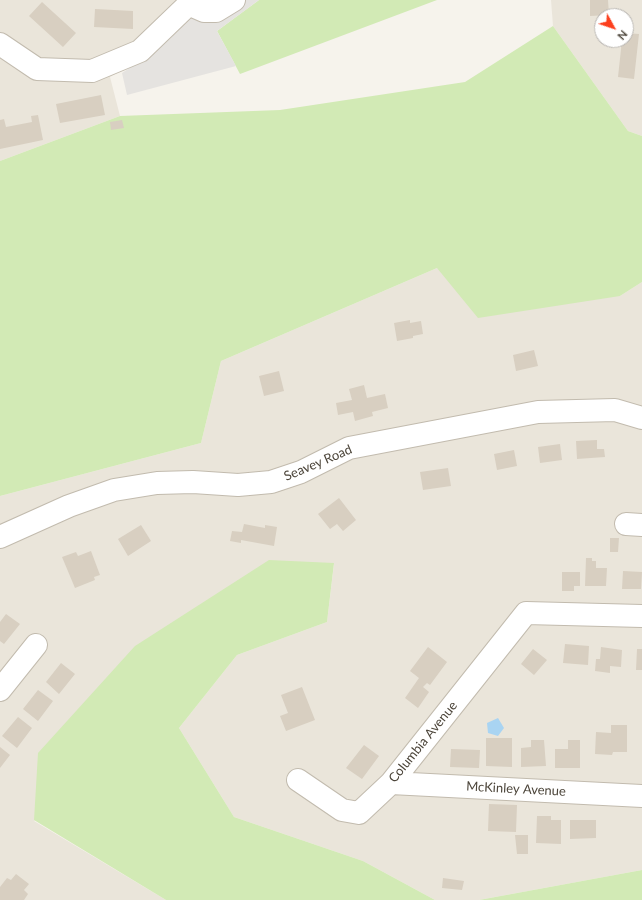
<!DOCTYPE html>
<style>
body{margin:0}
#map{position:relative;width:642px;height:900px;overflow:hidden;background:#f6f3ec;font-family:Lato,sans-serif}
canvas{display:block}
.north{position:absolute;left:594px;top:8px;width:40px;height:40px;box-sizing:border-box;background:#fff;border:1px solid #b7b4b0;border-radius:50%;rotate:130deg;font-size:11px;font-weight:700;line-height:16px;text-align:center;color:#4b4439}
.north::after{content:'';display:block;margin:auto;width:14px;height:18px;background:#fc3f1d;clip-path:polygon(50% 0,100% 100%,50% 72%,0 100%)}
</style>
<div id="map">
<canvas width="642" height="900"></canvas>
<div class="north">N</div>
</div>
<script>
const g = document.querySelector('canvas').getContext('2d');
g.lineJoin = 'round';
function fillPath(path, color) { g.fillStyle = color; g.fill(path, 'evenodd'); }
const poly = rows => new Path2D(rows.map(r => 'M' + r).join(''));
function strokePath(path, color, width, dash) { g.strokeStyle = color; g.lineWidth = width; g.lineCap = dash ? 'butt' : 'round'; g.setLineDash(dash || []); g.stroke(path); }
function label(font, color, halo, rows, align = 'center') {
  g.font = font + ' Lato,sans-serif'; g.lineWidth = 3; g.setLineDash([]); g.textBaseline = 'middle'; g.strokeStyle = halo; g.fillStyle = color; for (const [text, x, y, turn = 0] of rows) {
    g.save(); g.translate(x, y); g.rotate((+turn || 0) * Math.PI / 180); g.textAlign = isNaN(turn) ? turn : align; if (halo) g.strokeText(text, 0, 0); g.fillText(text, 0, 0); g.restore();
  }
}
fillPath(poly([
 [0,0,208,0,203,7,159,49,110,77,120,116,0,161],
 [551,0,642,0,642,136,628,131,553,26],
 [602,16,626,16,626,40,602,40],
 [437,268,620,296,642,282,642,870,479,900,435,900,363,861,234,817,179,728,237,655,327,622,334,564,34,821,166,900,0,900,0,496,201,443,221,361]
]), '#eae5da');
fillPath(poly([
 [259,0,437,0,240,74,217,31],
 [553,26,628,131,642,136,642,282,620,296,478,318,437,268,221,361,201,443,0,496,0,161,120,116,280,110,465,82],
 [269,560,334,563,327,622,237,655,179,728,234,817,363,861,435,900,166,900,34,820,38,753,135,646],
 [642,870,642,900,479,900]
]), '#d2eab5');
fillPath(poly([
 [208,0,259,0,217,31,236,66,127,95,122,73,159,49,203,7]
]), '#e5e3e0');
fillPath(poly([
 [498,718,504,728,498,736,488,733,487,723]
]), '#a9d4f2');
fillPath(poly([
 [590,0,608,0,609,15,590,16],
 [42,2,76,33,63,47,29,16],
 [95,9,133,11,133,29,94,27],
 [626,33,639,34,634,79,618,77,622,40,626,40],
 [101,95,105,115,60,123,56,104],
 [38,115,43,140,0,149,0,120,4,119,6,127,32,122,31,116],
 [122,120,124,128,111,130,110,122],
 [410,320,410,323,421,321,423,334,413,336,413,338,397,341,394,323],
 [534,350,538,366,516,371,513,355],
 [279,371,284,391,264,396,259,376],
 [364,385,367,398,385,394,388,408,372,412,373,416,355,421,353,412,338,415,336,403,352,400,349,389],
 [597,440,597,449,604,449,605,457,577,459,576,441],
 [560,444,562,460,540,463,538,447],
 [514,450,517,466,497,470,494,454],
 [448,468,451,486,423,490,420,472],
 [339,498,356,520,343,531,337,524,330,529,318,514],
 [244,524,265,528,265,525,277,527,274,546,241,540,241,543,230,541,232,531,242,532],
 [141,525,151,541,128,556,118,539],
 [610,538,619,538,618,552,610,552],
 [91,551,100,575,94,577,95,580,75,588,62,557,76,552,78,556],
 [586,558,592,558,592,561,596,561,596,568,607,568,606,586,585,586],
 [623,571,642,572,641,589,622,589],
 [562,572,580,572,580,586,574,586,574,591,562,591],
 [6,614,20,624,4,644,0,641,0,622],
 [565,644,589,646,588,665,563,663],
 [428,647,447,662,430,685,427,683,423,687,429,692,418,708,405,698,419,678,410,671],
 [601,647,622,650,621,667,610,666,610,673,595,671,596,659,600,659],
 [533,649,547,660,534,675,521,664],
 [637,649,642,649,642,670,636,670],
 [61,663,75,674,59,694,46,682],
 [302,687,315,720,286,731,280,716,288,713,281,695],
 [38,690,53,701,38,721,23,709],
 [18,717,32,728,17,748,2,736],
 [611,725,627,725,627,752,613,752,612,755,595,754,596,732,611,733],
 [486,738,512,738,512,767,486,766],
 [531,740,544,740,546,766,521,767,521,748,531,747],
 [568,740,580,740,580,768,555,768,555,749,568,749],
 [364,745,379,756,362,779,346,768],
 [0,747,10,755,0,768],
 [451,749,480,750,479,768,450,767],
 [489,804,517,805,516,832,488,831],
 [537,816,551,816,551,820,561,820,561,844,536,843],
 [570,820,596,820,596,838,570,839],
 [515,835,528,835,528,854,517,854],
 [16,874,29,884,24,890,28,894,24,900,0,900,0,887,7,878,11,880],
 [443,878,464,881,462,890,442,888]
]), '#d8cfc1');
const minor = poly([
 [188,4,204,11,216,11,234,0],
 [0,44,37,69,92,71,140,51,193,0],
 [626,524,642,525],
 [0,537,69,506,114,490,157,483,193,482,238,485,271,482,301,472,349,448,538,412,615,410,642,418],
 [0,690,36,645],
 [298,780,342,810,359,813,391,783,526,613,642,616],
 [391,783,642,796]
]);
strokePath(minor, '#c2bbae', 24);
strokePath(minor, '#fff', 22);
label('13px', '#4b4439', '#fff', [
 ["Seavey Road",318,463,-23],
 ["Columbia Avenue",423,742,-51],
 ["McKinley Avenue",516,789,3]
]);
</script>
